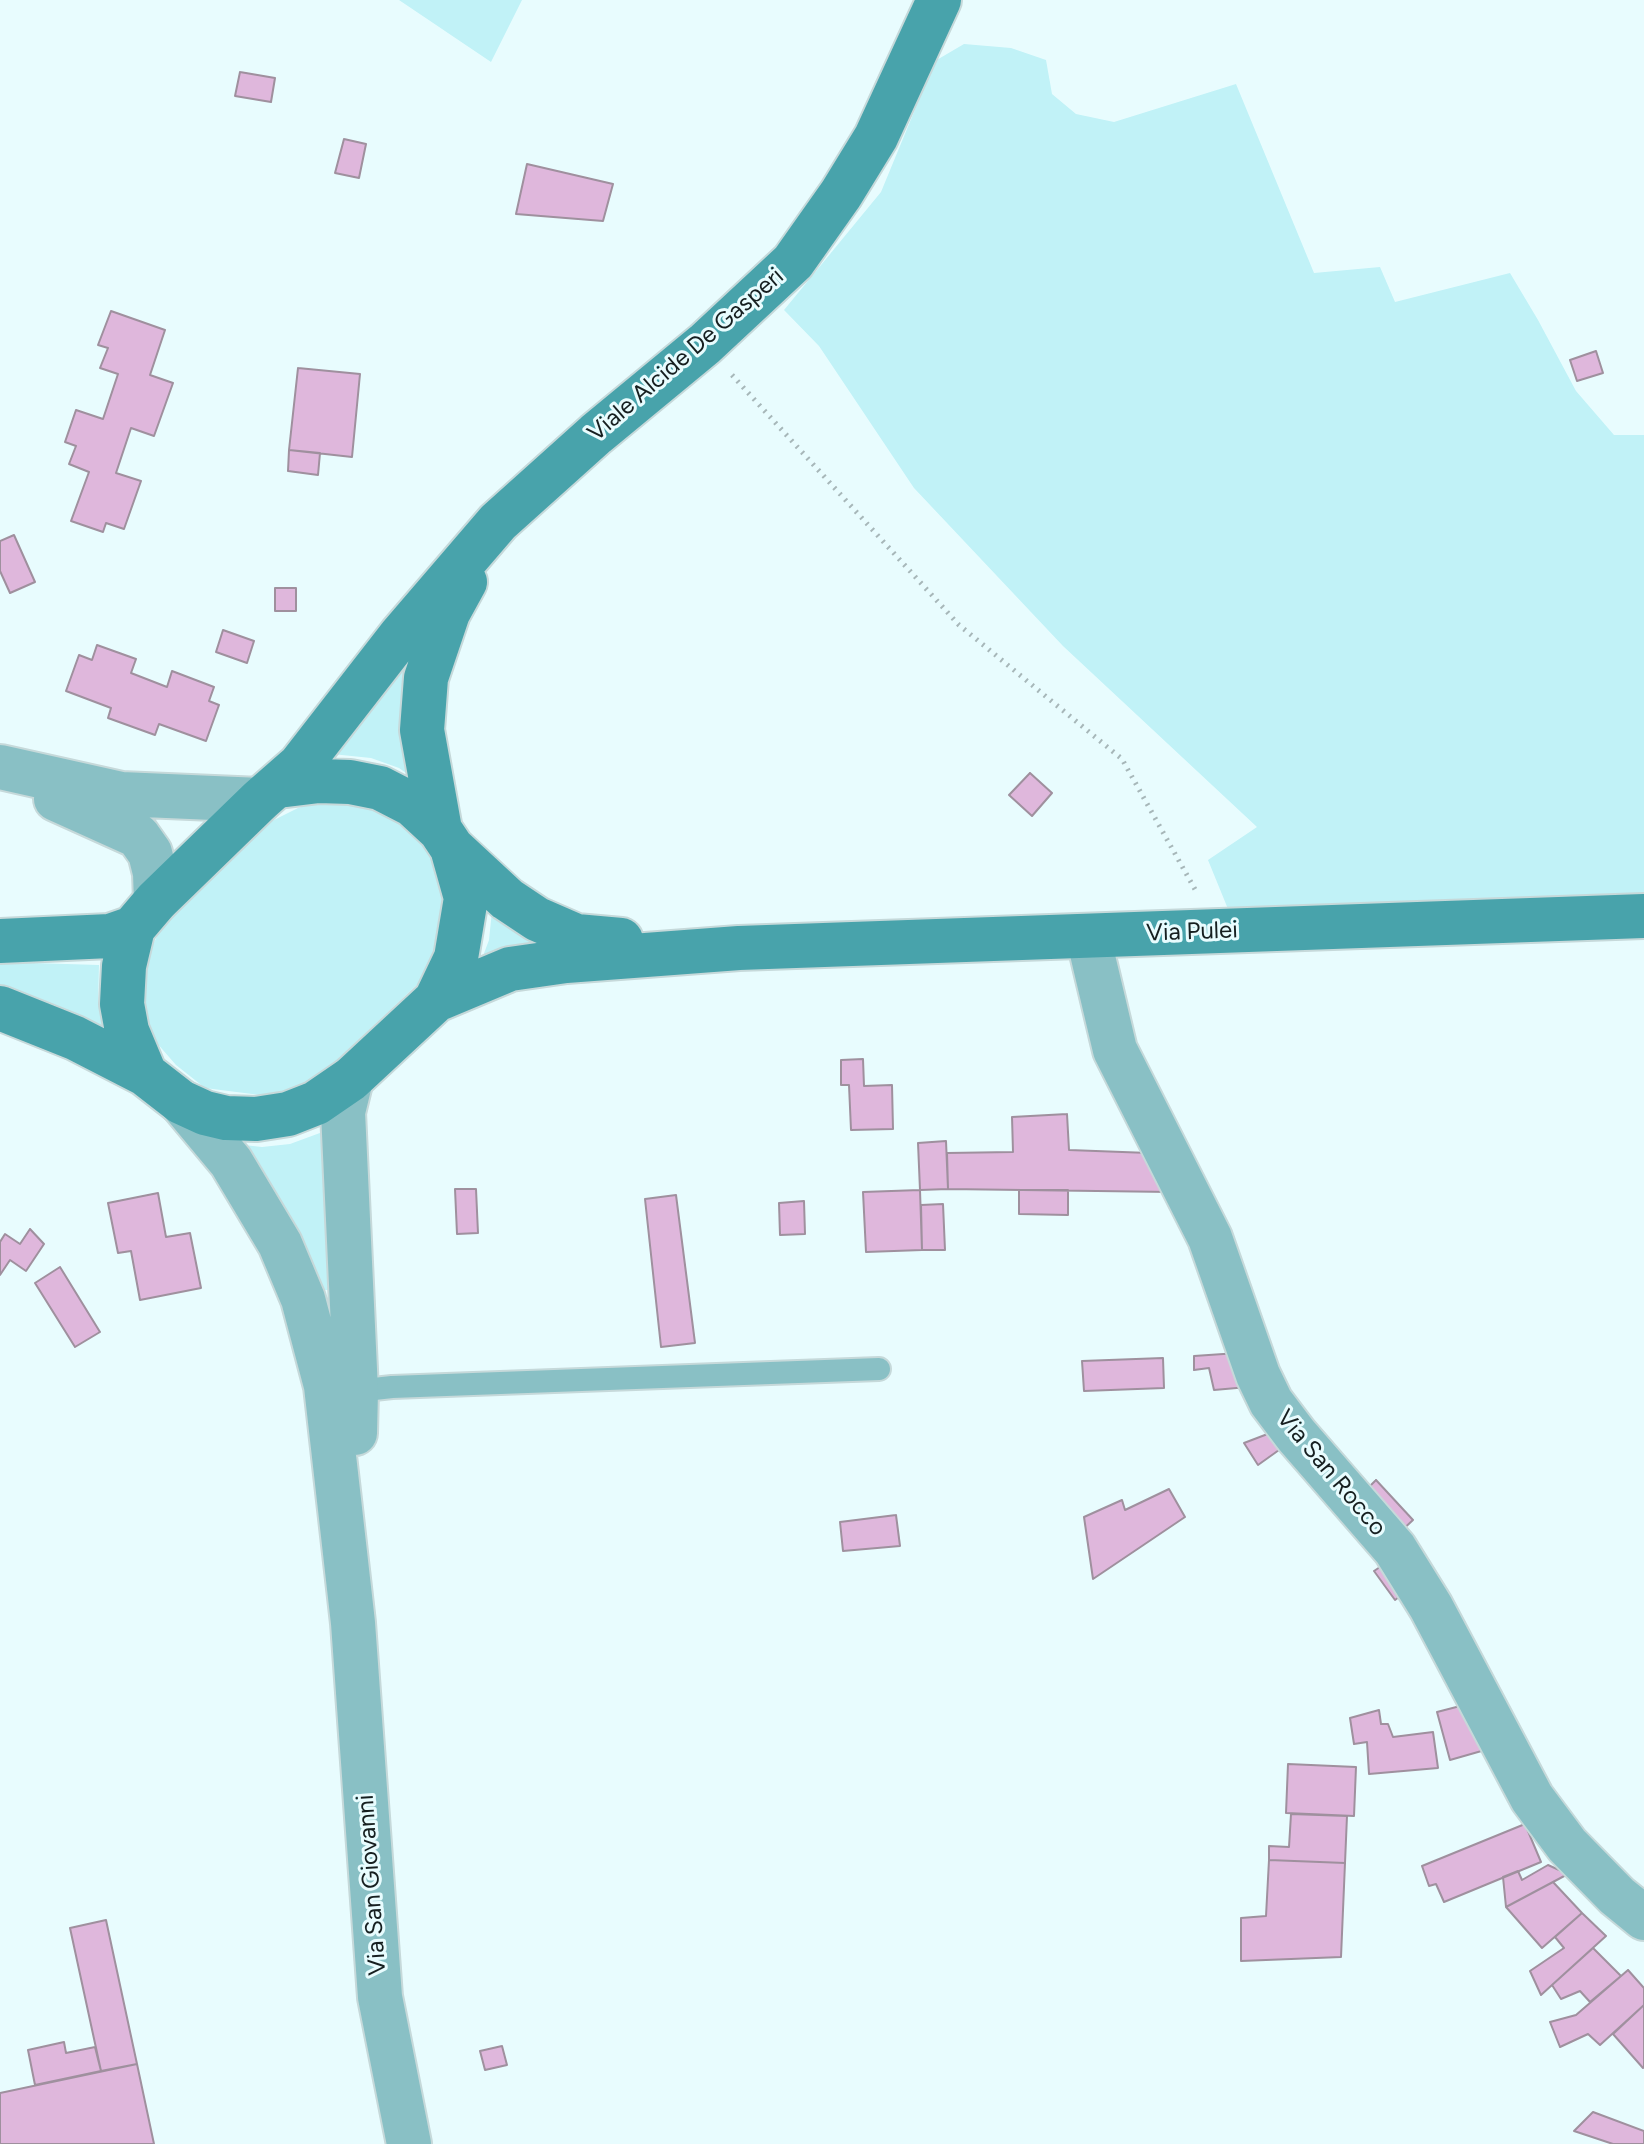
<!DOCTYPE html>
<style>
body{margin:0}
canvas{display:block;background:#e8fcfe}
</style>
<canvas width="1644" height="2144"></canvas>
<script>
const g = document.querySelector('canvas').getContext('2d');
g.lineJoin = 'round';
function fillPath(path, color) { g.fillStyle = color; g.fill(path, 'evenodd'); }
const poly = rows => new Path2D(rows.map(r => 'M' + r).join(''));
function strokePath(path, color, width, dash) { g.strokeStyle = color; g.lineWidth = width; g.lineCap = dash ? 'butt' : 'round'; g.setLineDash(dash || []); g.stroke(path); }
function label(font, color, halo, rows, align = 'center') {
  g.font = font + ' Figtree,sans-serif'; g.lineWidth = 6; g.setLineDash([]); g.textBaseline = 'middle'; g.strokeStyle = halo; g.fillStyle = color; for (const [text, x, y, turn = 0] of rows) {
    g.save(); g.translate(x, y); g.rotate((+turn || 0) * Math.PI / 180); g.textAlign = isNaN(turn) ? turn : align; if (halo) g.strokeText(text, 0, 0); g.fillText(text, 0, 0); g.restore();
  }
}
fillPath(poly([
 [399,0,522,0,491,62],
 [964,44,1011,48,1046,60,1052,94,1076,114,1114,122,1236,84,1314,273,1380,267,1395,302,1510,273,1538,320,1576,391,1614,435,1644,435,1644,896,1228,909,1208,860,1257,827,1063,646,914,488,819,346,784,310,881,192,935,61],
 [411,642,416,780,399,768,371,758,332,754],
 [326,800,354,801,399,821,420,836,437,860,443,890,445,917,440,949,421,981,323,1073,293,1090,260,1095,205,1088,176,1065,149,1034,143,997,146,959,162,926,241,847,272,821,298,808],
 [493,901,553,941,489,962,483,956,489,940],
 [0,962,99,965,98,1003,103,1021,99,1032,0,990],
 [328,1130,336,1290,316,1290,244,1145,262,1147,290,1144]
]), '#c1f2f7');
const building = poly([
 [240,72,275,78,271,102,235,96,240,72],
 [344,139,366,144,359,178,335,173,344,139],
 [527,164,613,184,603,221,516,214,527,164],
 [111,311,165,330,150,375,173,383,154,436,131,428,116,473,141,481,124,529,106,523,103,532,71,521,89,472,69,464,76,446,65,442,76,410,103,419,118,374,100,368,108,348,98,345,111,311],
 [1596,351,1603,373,1577,381,1570,360,1596,351],
 [298,368,360,374,352,457,289,450,298,368],
 [289,450,320,453,318,475,288,471,289,450],
 [14,535,35,582,10,593,0,571,0,541,14,535],
 [275,588,296,588,296,611,275,611,275,588],
 [223,630,254,641,247,663,216,652,223,630],
 [97,645,136,659,131,673,167,687,172,671,214,687,209,701,219,705,206,741,159,724,155,735,108,718,111,708,66,691,79,655,92,660,97,645],
 [1030,773,1052,793,1032,816,1009,795,1030,773],
 [863,1059,864,1086,892,1085,893,1129,851,1130,849,1085,841,1085,841,1060,863,1059],
 [1067,1114,1069,1150,1149,1153,1171,1192,948,1189,947,1153,1013,1152,1012,1117,1067,1114],
 [946,1141,948,1189,920,1190,918,1143,946,1141],
 [455,1189,476,1189,478,1233,457,1234,455,1189],
 [920,1190,922,1250,866,1252,863,1192,920,1190],
 [1019,1190,1068,1190,1068,1215,1019,1214,1019,1190],
 [158,1193,166,1237,190,1233,201,1288,140,1300,131,1251,118,1253,108,1203,158,1193],
 [676,1195,695,1343,661,1347,645,1199,676,1195],
 [804,1201,805,1234,780,1235,779,1203,804,1201],
 [943,1204,945,1250,922,1250,921,1205,943,1204],
 [30,1229,44,1244,26,1271,10,1260,0,1275,0,1242,5,1234,20,1244,30,1229],
 [60,1267,100,1332,75,1347,35,1283,60,1267],
 [1238,1353,1248,1387,1214,1390,1209,1368,1194,1370,1194,1356,1238,1353],
 [1163,1358,1164,1388,1084,1391,1082,1361,1163,1358],
 [1278,1430,1286,1445,1258,1465,1244,1443,1278,1430],
 [1376,1480,1413,1520,1399,1533,1363,1493,1376,1480],
 [1169,1489,1185,1517,1093,1579,1084,1517,1122,1500,1125,1510,1169,1489],
 [896,1515,900,1546,843,1551,840,1522,896,1515],
 [1386,1563,1407,1591,1395,1600,1374,1571,1386,1563],
 [1468,1704,1485,1750,1450,1760,1437,1712,1468,1704],
 [1379,1710,1381,1724,1388,1724,1393,1737,1433,1732,1438,1768,1369,1774,1367,1742,1354,1744,1350,1718,1379,1710],
 [1288,1764,1356,1767,1354,1816,1286,1813,1288,1764],
 [1291,1814,1347,1816,1345,1863,1269,1860,1269,1846,1289,1847,1291,1814],
 [1525,1824,1541,1862,1444,1902,1436,1884,1429,1886,1422,1866,1525,1824],
 [1269,1860,1345,1863,1341,1957,1241,1961,1241,1918,1266,1916,1269,1860],
 [1548,1865,1568,1874,1506,1907,1503,1877,1518,1871,1522,1880,1548,1865],
 [1553,1882,1582,1913,1542,1948,1506,1907,1553,1882],
 [1582,1913,1606,1936,1541,1995,1530,1971,1564,1948,1555,1937,1582,1913],
 [106,1920,137,2064,101,2071,70,1928,106,1920],
 [1593,1948,1621,1976,1590,2002,1580,1991,1561,1999,1552,1985,1593,1948],
 [1628,1970,1644,1988,1644,2005,1600,2045,1588,2034,1560,2047,1550,2022,1576,2015,1628,1970],
 [1644,2005,1644,2067,1643,2068,1613,2034,1644,2005],
 [64,2042,66,2053,95,2047,101,2071,35,2085,28,2050,64,2042],
 [502,2046,507,2065,485,2070,480,2051,502,2046],
 [137,2064,154,2144,0,2144,0,2093,137,2064],
 [1593,2112,1644,2131,1644,2144,1613,2144,1574,2131,1593,2112]
]);
fillPath(building, '#dfb7dc');
strokePath(building, '#9f909e', 2);
const service = poly([
 [356,1391,392,1387,879,1369]
]);
const minor = poly([
 [0,767,121,794,260,800],
 [56,799,138,836,150,853,155,873,156,901],
 [1088,936,1115,1050,1210,1238,1258,1375,1271,1402,1296,1435,1395,1549,1431,1607,1532,1798,1567,1845,1617,1896,1644,1918]
]);
const tertiary = poly([
 [351,1079,343,1112,356,1391,355,1433],
 [181,1102,231,1162,280,1244,303,1299,326,1386,353,1623,380,1997,409,2144]
]);
const secondary = poly([
 [278,786,319,781,350,782,380,788,413,805,440,830,452,848,466,898,456,958,436,1000,351,1079,316,1103,288,1114,256,1119,226,1118,205,1113,181,1102,145,1074,127,1031,122,1004,124,966,133,928,156,901,260,800,300,765,401,635,498,522,596,434,705,344,793,262,841,194,876,137,939,0],
 [440,830,422,730,426,678,448,613,465,582],
 [452,848,507,899,537,919,576,936,621,940],
 [0,941,110,936,133,928],
 [436,1000,510,969,566,961,739,948,1644,916],
 [0,1008,75,1038,145,1074]
]);
strokePath(service, '#c6d9da', 26);
strokePath(minor, '#c6d9da', 48);
strokePath(tertiary, '#c6d9da', 48);
strokePath(secondary, '#c6d9da', 48);
strokePath(poly([
 [732,375,959,625,1122,759,1197,893]
]), '#a7b7b9', 5, [2, 6]);
strokePath(service, '#89c0c5', 22);
strokePath(minor, '#89c0c5', 44);
strokePath(tertiary, '#89c0c5', 44);
strokePath(secondary, '#48a3ab', 44);
label('24px', '#161f20', '#e8fcfe', [
 ["Viale Alcide De Gasperi",686,355,-41],
 ["Via Pulei",1192,932,-2],
 ["Via San Rocco",1331,1473,50],
 ["Via San Giovanni",372,1885,-94]
]);
</script>
